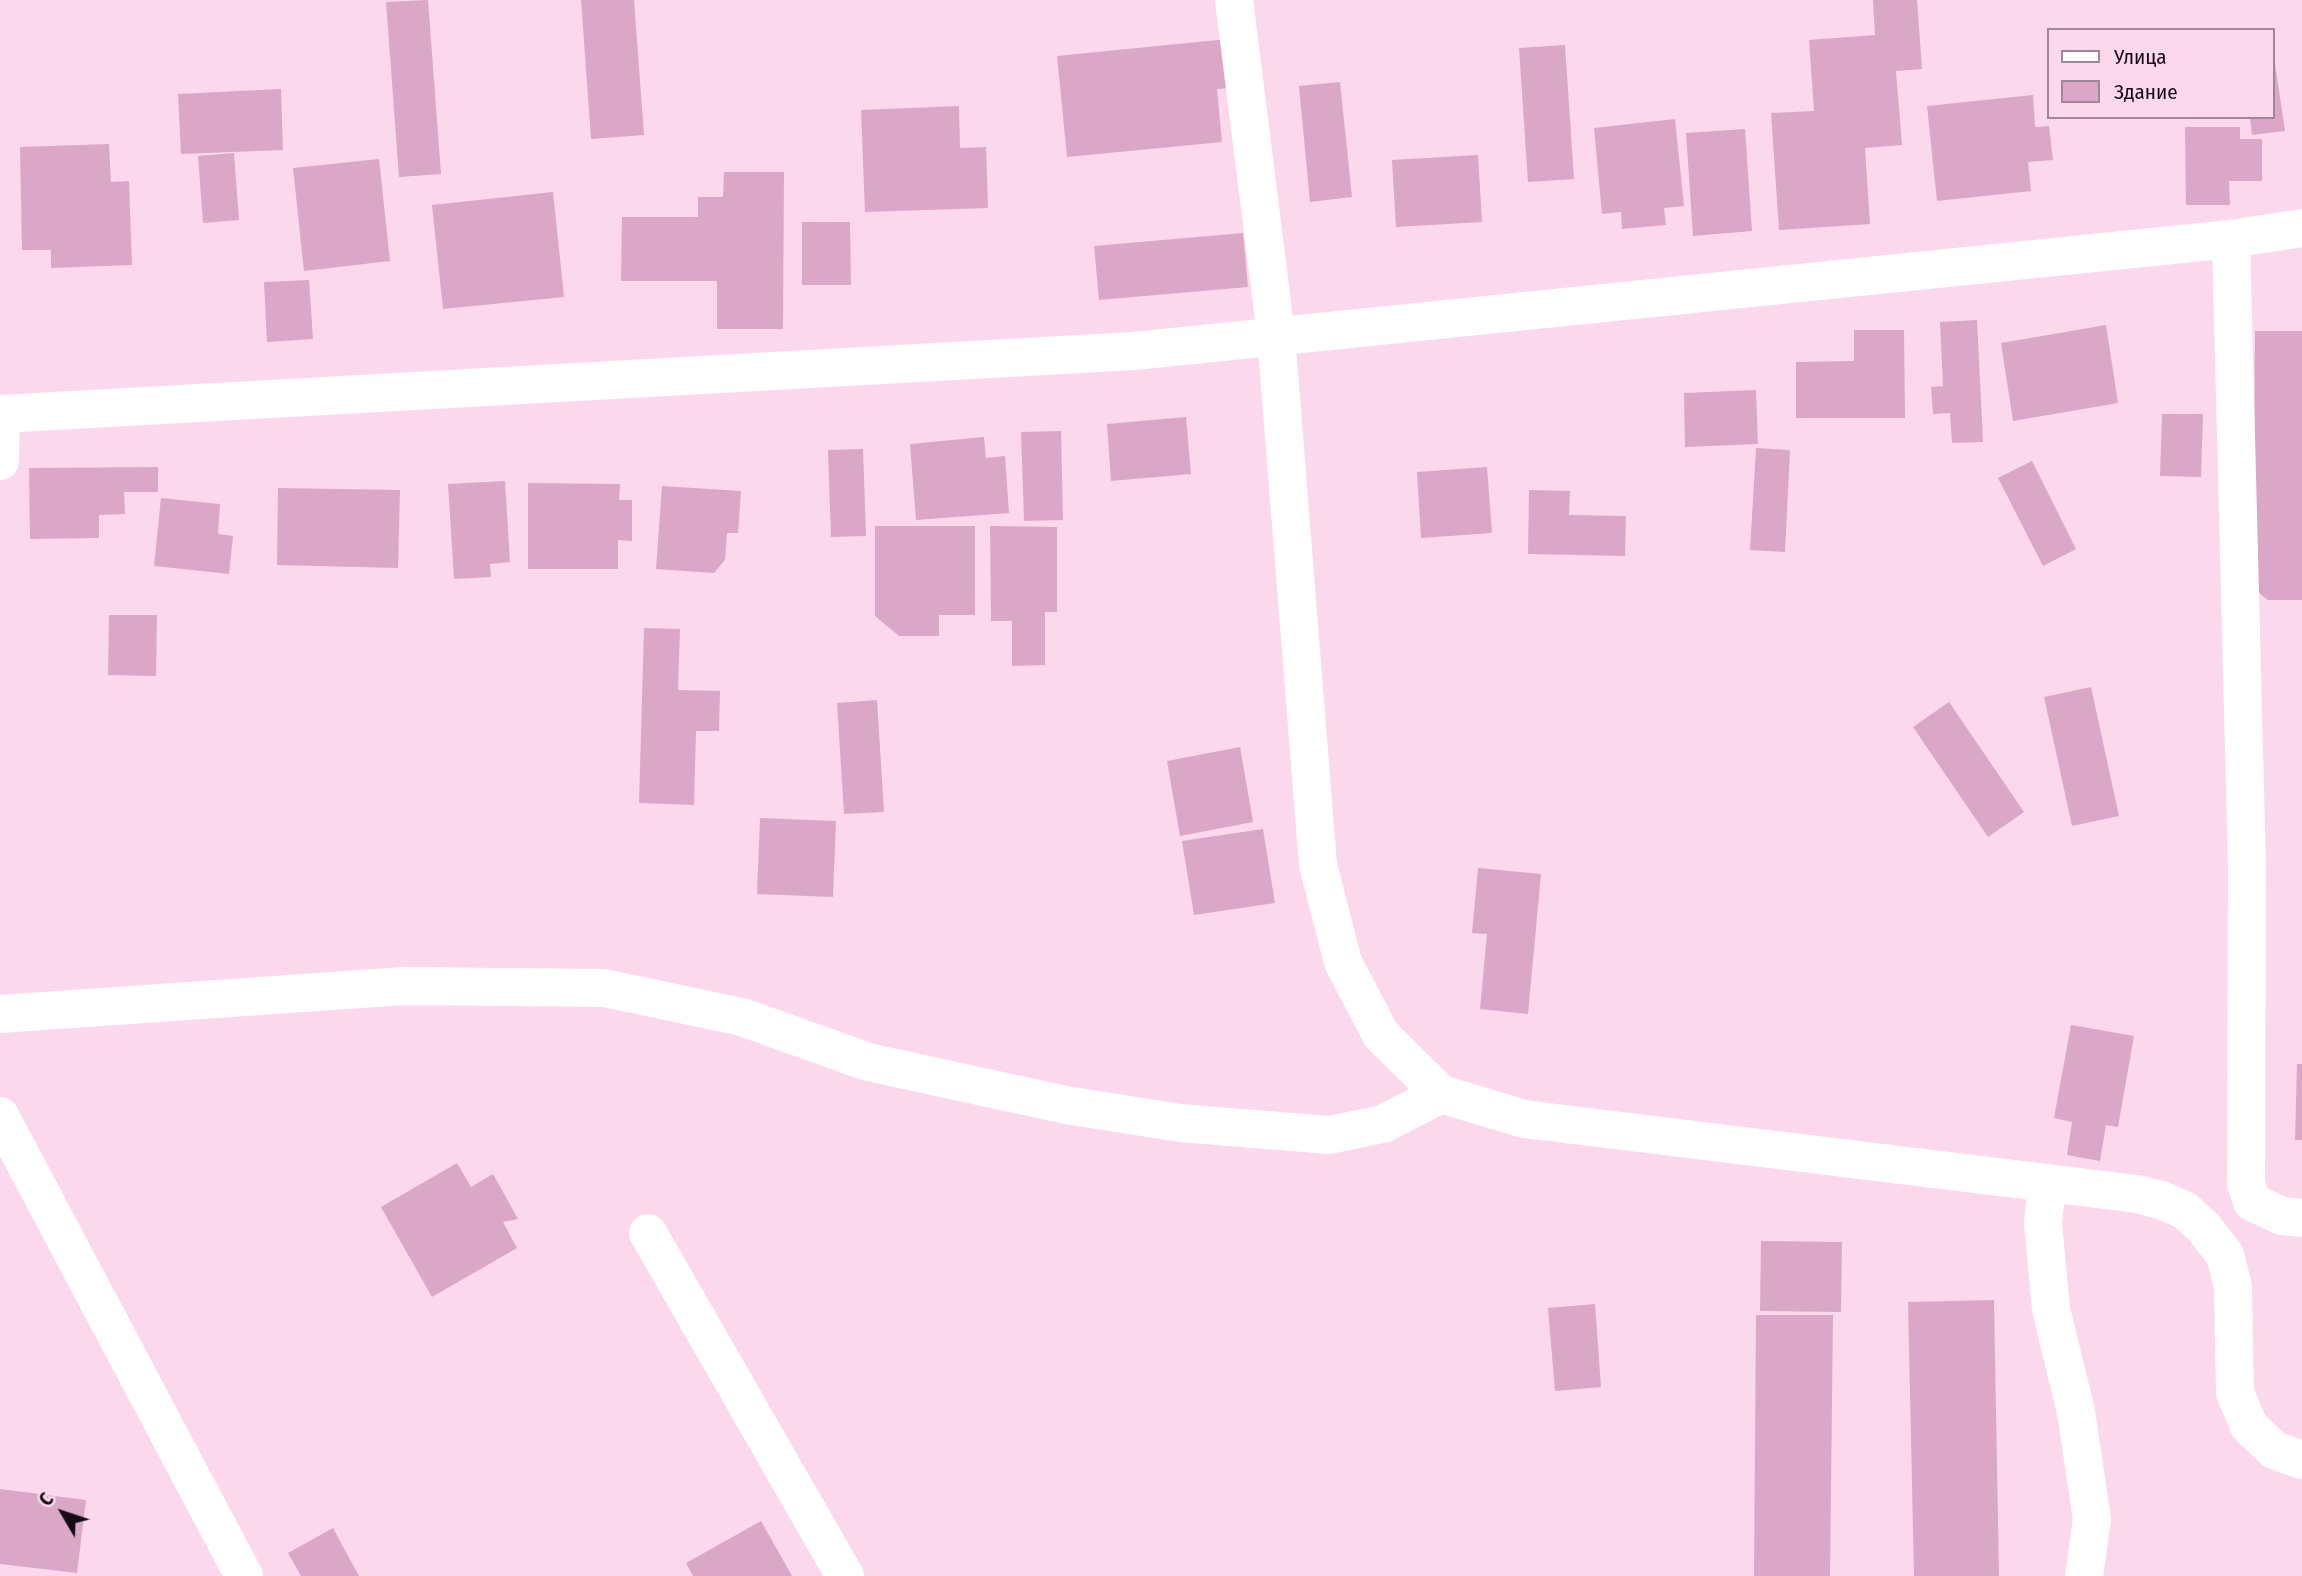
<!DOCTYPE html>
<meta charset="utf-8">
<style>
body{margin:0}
#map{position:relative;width:2302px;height:1576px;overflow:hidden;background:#fcd8ed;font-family:"Fira Sans Condensed",sans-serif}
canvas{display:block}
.legend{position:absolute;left:2047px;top:28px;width:228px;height:91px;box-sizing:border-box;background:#fcd8ed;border:2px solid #a08696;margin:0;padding:9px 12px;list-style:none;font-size:21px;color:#170b13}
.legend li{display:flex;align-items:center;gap:14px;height:35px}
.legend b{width:35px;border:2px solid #a08696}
.north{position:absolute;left:28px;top:1478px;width:70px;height:70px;-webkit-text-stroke:5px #fcd8ed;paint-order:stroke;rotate:309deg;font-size:19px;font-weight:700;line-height:28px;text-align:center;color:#170b13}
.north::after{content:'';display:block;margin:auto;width:24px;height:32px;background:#170b13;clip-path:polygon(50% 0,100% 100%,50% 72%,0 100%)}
</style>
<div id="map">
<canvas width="2302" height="1576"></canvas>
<ul class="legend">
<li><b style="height:9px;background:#fff"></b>Улица</li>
<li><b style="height:19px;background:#daa7c7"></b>Здание</li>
</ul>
<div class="north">С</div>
</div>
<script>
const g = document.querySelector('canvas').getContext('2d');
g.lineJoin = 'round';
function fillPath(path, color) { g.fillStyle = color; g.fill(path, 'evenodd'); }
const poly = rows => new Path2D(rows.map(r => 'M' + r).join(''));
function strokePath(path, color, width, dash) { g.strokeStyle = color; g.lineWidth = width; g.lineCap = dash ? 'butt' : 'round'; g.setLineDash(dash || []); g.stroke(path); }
fillPath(poly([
 [428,0,441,174,399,177,386,2],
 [581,0,634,0,644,135,591,139],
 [1873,0,1917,0,1922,69,1896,71,1902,145,1865,148,1870,224,1779,230,1771,113,1814,111,1809,40,1875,35],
 [1228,39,1232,88,1217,89,1222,142,1067,157,1057,56],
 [2272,43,2285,131,2252,135,2250,117,2272,117],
 [1565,45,1574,179,1528,182,1519,48],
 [1340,82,1352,197,1310,202,1299,86],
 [281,89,283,150,181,154,178,94],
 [2033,95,2035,127,2049,126,2053,160,2028,162,2031,191,1937,201,1927,106],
 [959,106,960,148,986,147,988,208,865,212,861,110],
 [1675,119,1684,206,1664,208,1666,225,1622,229,1621,212,1602,214,1594,128],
 [2185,127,2240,127,2240,139,2262,139,2262,181,2229,181,2230,205,2186,205],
 [1745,129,1752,231,1693,236,1686,133],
 [109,144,111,182,129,181,132,265,51,268,51,250,22,250,20,147],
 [234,153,239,220,203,223,198,156],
 [1478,155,1482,222,1396,227,1392,160],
 [379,159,390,261,304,271,293,168],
 [724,172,784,172,783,329,717,329,717,281,621,281,622,217,698,217,698,197,723,197],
 [553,192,564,297,443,309,432,205],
 [802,222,850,222,851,285,802,285],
 [1243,233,1248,287,1099,300,1094,246],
 [309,280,313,339,267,342,264,282],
 [1977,320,1983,442,1952,443,1950,413,1933,414,1931,387,1943,386,1940,322],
 [2106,325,2118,403,2013,421,2001,343],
 [1854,330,1904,330,1905,418,1796,418,1796,362,1854,361],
 [2255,331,2302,331,2302,600,2268,600,2253,588],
 [1756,390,1758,444,1685,447,1684,393],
 [2162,414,2203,414,2201,477,2160,476],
 [1186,417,1191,474,1111,481,1107,424],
 [1061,431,1063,520,1024,521,1021,432],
 [984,437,986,458,1005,456,1009,513,916,520,910,444],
 [1756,448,1790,450,1785,552,1750,550],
 [863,449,866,536,831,537,828,450],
 [2032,461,2076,549,2043,566,1998,478],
 [158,467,158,492,124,492,125,514,99,515,99,538,30,539,29,468],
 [1487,467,1492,533,1421,538,1417,472],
 [505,481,510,562,490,564,491,577,454,579,448,484],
 [528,483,620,484,619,500,632,500,632,541,618,540,618,569,528,569],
 [662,486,741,491,738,533,727,533,725,560,714,573,656,569],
 [278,488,400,490,398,568,277,565],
 [1529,490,1570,491,1569,515,1626,516,1625,556,1528,554],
 [161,498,220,504,218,534,233,536,229,574,154,566],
 [875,526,975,526,975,615,939,615,939,636,899,636,875,616],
 [990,526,1057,527,1057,612,1045,612,1045,665,1012,666,1012,621,991,621],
 [109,615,157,615,156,676,108,675],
 [644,628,680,629,678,690,720,691,719,731,696,731,694,805,639,803],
 [2091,687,2119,816,2072,826,2044,697],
 [877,700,884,812,844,814,837,703],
 [1949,702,2024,812,1988,837,1913,727],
 [1240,747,1253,822,1180,836,1167,761],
 [760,818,836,821,833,897,757,894],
 [1263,829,1275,903,1194,915,1182,841],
 [1478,868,1541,874,1528,1014,1480,1009,1487,934,1472,933],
 [2071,1025,2134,1036,2118,1127,2106,1125,2100,1161,2067,1155,2072,1122,2054,1118],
 [2297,1064,2302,1064,2302,1140,2295,1140],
 [457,1163,471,1187,493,1174,518,1219,503,1222,517,1248,432,1297,381,1207],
 [1761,1241,1842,1242,1841,1312,1760,1311],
 [1994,1300,1999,1576,1914,1576,1908,1302],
 [1595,1304,1601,1387,1555,1391,1548,1308],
 [1756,1315,1833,1315,1830,1576,1754,1576],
 [0,1489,86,1500,77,1573,0,1564],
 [761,1521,792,1576,693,1576,686,1563],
 [333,1528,359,1576,301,1576,288,1553]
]), '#daa7c7');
strokePath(poly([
 [1234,0,1276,335,1318,865,1343,962,1381,1035,1441,1094,1524,1119,2137,1194,2161,1200,2186,1211,2204,1228,2225,1255,2233,1287,2235,1393,2249,1426,2274,1450,2302,1460],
 [2231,239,2247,868,2246,1184,2252,1202,2282,1216,2302,1218],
 [0,414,1134,351,2231,239,2302,228],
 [0,461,1,414],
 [0,1014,404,986,604,988,742,1017,868,1062,1066,1105,1180,1123,1329,1135,1383,1124,1441,1094],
 [0,1116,244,1576],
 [2047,1183,2043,1223,2051,1309,2076,1412,2092,1519,2084,1576],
 [648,1233,845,1576]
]), '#fff', 38);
</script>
